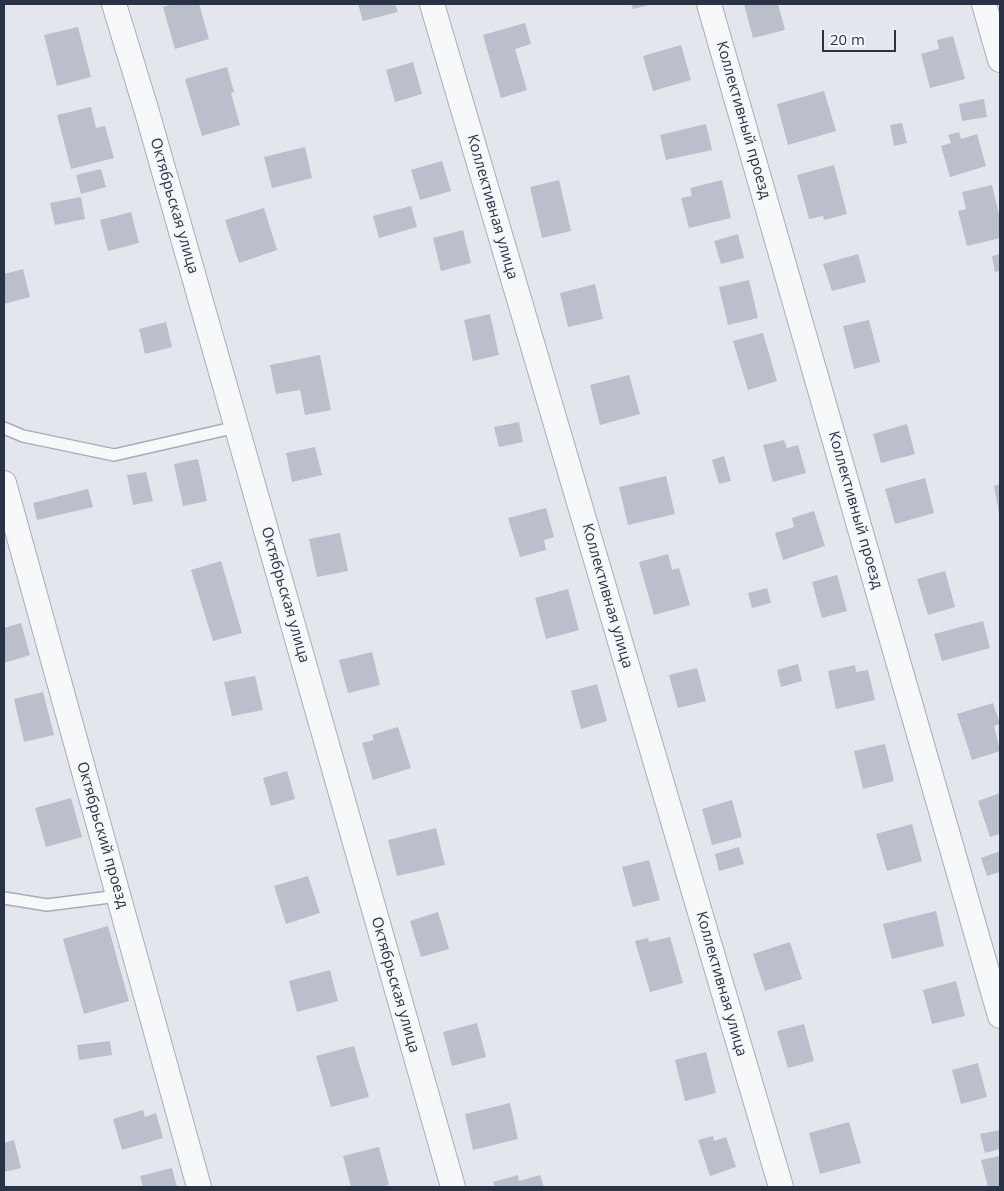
<!DOCTYPE html>
<meta charset="utf-8">
<style>
body{margin:0}
#map{position:relative;width:1004px;height:1191px;overflow:hidden;background:#e3e6ec;font-family:"Open Sans",sans-serif}
canvas{display:block}
.frame{position:absolute;inset:0;border:5px solid #2a3246;pointer-events:none}
.scale{position:absolute;left:822px;top:30px;width:74px;height:22px;box-sizing:border-box;border:2px solid #2a3246;border-top:0;padding-left:6px;font-size:15px;line-height:18px;white-space:nowrap;color:#2a3246;-webkit-text-stroke:4px #f4f6f9;paint-order:stroke}
</style>
<div id="map">
<canvas width="1004" height="1191"></canvas>
<div class="frame"></div>
<div class="scale">20 m</div>
</div>
<script>
const g = document.querySelector('canvas').getContext('2d');
g.lineJoin = 'round';
function fillPath(path, color) { g.fillStyle = color; g.fill(path, 'evenodd'); }
const poly = rows => new Path2D(rows.map(r => 'M' + r).join(''));
function strokePath(path, color, width, dash) { g.strokeStyle = color; g.lineWidth = width; g.lineCap = dash ? 'butt' : 'round'; g.setLineDash(dash || []); g.stroke(path); }
function label(font, color, halo, rows, align = 'center') {
  g.font = font + ' "Open Sans",sans-serif'; g.lineWidth = 4.5; g.setLineDash([]); g.textBaseline = 'middle'; g.strokeStyle = halo; g.fillStyle = color; for (const [text, x, y, turn = 0] of rows) {
    g.save(); g.translate(x, y); g.rotate((+turn || 0) * Math.PI / 180); g.textAlign = isNaN(turn) ? turn : align; if (halo) g.strokeText(text, 0, 0); g.fillText(text, 0, 0); g.restore();
  }
}
fillPath(poly([
 [173,4,199,4,209,39,175,49,163,7],
 [358,4,395,4,398,12,363,21],
 [631,4,653,4,633,9],
 [744,4,778,4,785,30,753,38],
 [525,23,531,44,515,49,527,90,501,98,483,35],
 [78,27,91,77,57,86,44,35],
 [953,36,965,79,930,88,921,54,939,49,937,40],
 [681,45,691,80,653,91,643,56],
 [413,62,422,94,395,102,386,70],
 [227,67,234,92,231,93,240,125,202,136,185,79],
 [824,91,836,131,788,145,777,104],
 [984,99,987,117,962,121,959,104],
 [91,107,96,128,105,126,114,158,71,169,57,115],
 [902,123,907,143,894,146,890,125],
 [706,124,712,150,666,160,660,135],
 [959,132,961,139,977,134,986,166,950,177,941,146,951,143,948,135],
 [305,147,312,178,272,188,264,157],
 [442,161,451,191,420,200,411,170],
 [834,165,847,214,824,220,823,216,809,219,797,175],
 [101,169,106,187,81,194,76,175],
 [559,180,571,231,542,238,530,187],
 [722,180,731,218,689,228,681,198,692,196,690,188],
 [992,185,1000,219,1000,238,967,246,958,211,966,209,962,192],
 [81,197,85,219,55,225,50,203],
 [411,206,417,227,379,238,373,216],
 [264,208,277,250,239,263,225,220],
 [131,212,139,243,108,251,100,220],
 [463,230,471,263,441,271,433,238],
 [738,234,744,258,721,264,714,241],
 [858,254,866,282,832,291,823,264],
 [1000,254,1000,271,995,272,992,256],
 [23,269,30,297,4,304,4,274],
 [749,280,758,318,728,325,719,287],
 [595,284,603,319,568,327,560,293],
 [490,314,499,355,473,361,464,320],
 [869,320,880,362,854,369,843,326],
 [166,322,172,347,145,354,139,329],
 [763,333,777,381,748,390,733,341],
 [320,355,331,410,305,415,300,390,276,394,270,365],
 [629,375,640,414,600,425,590,385],
 [519,422,523,442,499,447,494,427],
 [907,424,915,454,881,463,873,434],
 [784,440,787,448,798,445,806,473,773,482,763,445],
 [315,447,322,475,292,482,286,453],
 [724,456,731,481,719,484,712,460],
 [198,459,207,501,183,506,174,464],
 [146,472,153,501,133,505,127,475],
 [666,476,675,514,628,525,619,487],
 [925,478,934,513,895,524,885,489],
 [1000,484,1000,513,999,513,994,486],
 [88,489,93,507,37,520,33,503],
 [546,508,554,537,544,540,546,550,520,557,508,518],
 [814,511,825,546,783,560,775,533,794,527,792,518],
 [340,533,348,571,317,577,309,539],
 [668,554,672,570,679,568,690,605,654,615,639,562],
 [221,561,242,633,213,641,191,570],
 [945,571,955,607,928,615,917,579],
 [837,575,847,611,822,618,812,582],
 [767,588,771,603,752,608,748,593],
 [568,589,579,630,546,639,535,598],
 [983,621,990,648,942,661,934,634],
 [21,623,30,655,4,663,4,628],
 [372,652,380,685,348,693,339,660],
 [798,664,802,681,781,687,777,670],
 [855,665,856,672,868,670,875,700,836,709,828,671],
 [697,668,706,701,678,708,669,675],
 [255,676,263,710,232,716,224,682],
 [597,684,607,721,581,729,571,691],
 [43,692,54,735,24,742,14,699],
 [993,703,1000,724,994,726,1000,751,972,760,957,714],
 [398,727,411,768,373,780,362,743,374,740,372,735],
 [885,744,894,781,863,789,854,751],
 [287,771,295,799,271,806,263,778],
 [1000,793,1000,834,990,837,978,801],
 [71,798,82,837,46,847,35,808],
 [732,800,742,837,712,845,702,809],
 [912,824,922,861,887,871,876,834],
 [436,828,445,865,397,876,388,840],
 [739,847,744,864,719,871,715,854],
 [1000,851,1000,872,987,876,981,858],
 [649,860,660,900,633,907,622,867],
 [308,876,320,913,286,924,274,886],
 [936,911,944,946,892,959,883,924],
 [438,912,449,949,421,957,410,921],
 [108,926,129,1001,84,1014,63,939],
 [670,937,683,983,650,992,635,941,648,938,649,942],
 [790,942,802,979,765,991,753,954],
 [330,970,338,1001,297,1012,289,981],
 [956,981,965,1016,932,1024,923,990],
 [477,1023,486,1057,452,1066,443,1032],
 [804,1024,814,1061,788,1068,777,1031],
 [110,1041,112,1055,79,1060,77,1045],
 [354,1046,369,1097,331,1107,316,1056],
 [706,1052,716,1093,685,1101,675,1060],
 [978,1063,987,1097,961,1104,952,1070],
 [510,1103,518,1139,473,1150,465,1114],
 [143,1110,145,1117,156,1113,163,1138,122,1150,113,1119],
 [849,1122,861,1163,820,1174,809,1133],
 [1000,1130,1000,1149,985,1153,980,1134],
 [713,1136,714,1141,726,1137,736,1167,710,1176,698,1140],
 [14,1140,21,1168,4,1172,4,1143],
 [379,1147,389,1185,379,1187,351,1187,343,1156],
 [1000,1156,1000,1187,988,1187,981,1160],
 [172,1168,177,1187,143,1187,140,1176],
 [518,1175,519,1181,540,1175,544,1187,495,1187,493,1182]
]), '#babfcb');
const lane = poly([
 [4,428,23,436,114,455,237,427],
 [4,898,47,905,118,896]
]);
const street = poly([
 [114,4,147,112,453,1187],
 [432,4,781,1187],
 [709,4,1000,1016],
 [984,4,1000,60],
 [4,483,199,1187]
]);
strokePath(lane, '#a8acb7', 14);
strokePath(street, '#a8acb7', 26);
strokePath(lane, '#f7f8fa', 11);
strokePath(street, '#f7f8fa', 24);
label('15px', '#2a3246', '#f4f6f9', [
 ["Коллективный проезд",743,120,74],
 ["Октябрьская улица",174,206,74],
 ["Коллективная улица",492,207,74],
 ["Коллективный проезд",855,510,74],
 ["Октябрьская улица",285,595,74],
 ["Коллективная улица",607,596,74],
 ["Октябрьский проезд",102,835,74],
 ["Коллективная улица",721,984,74],
 ["Октябрьская улица",395,985,74]
]);
</script>
